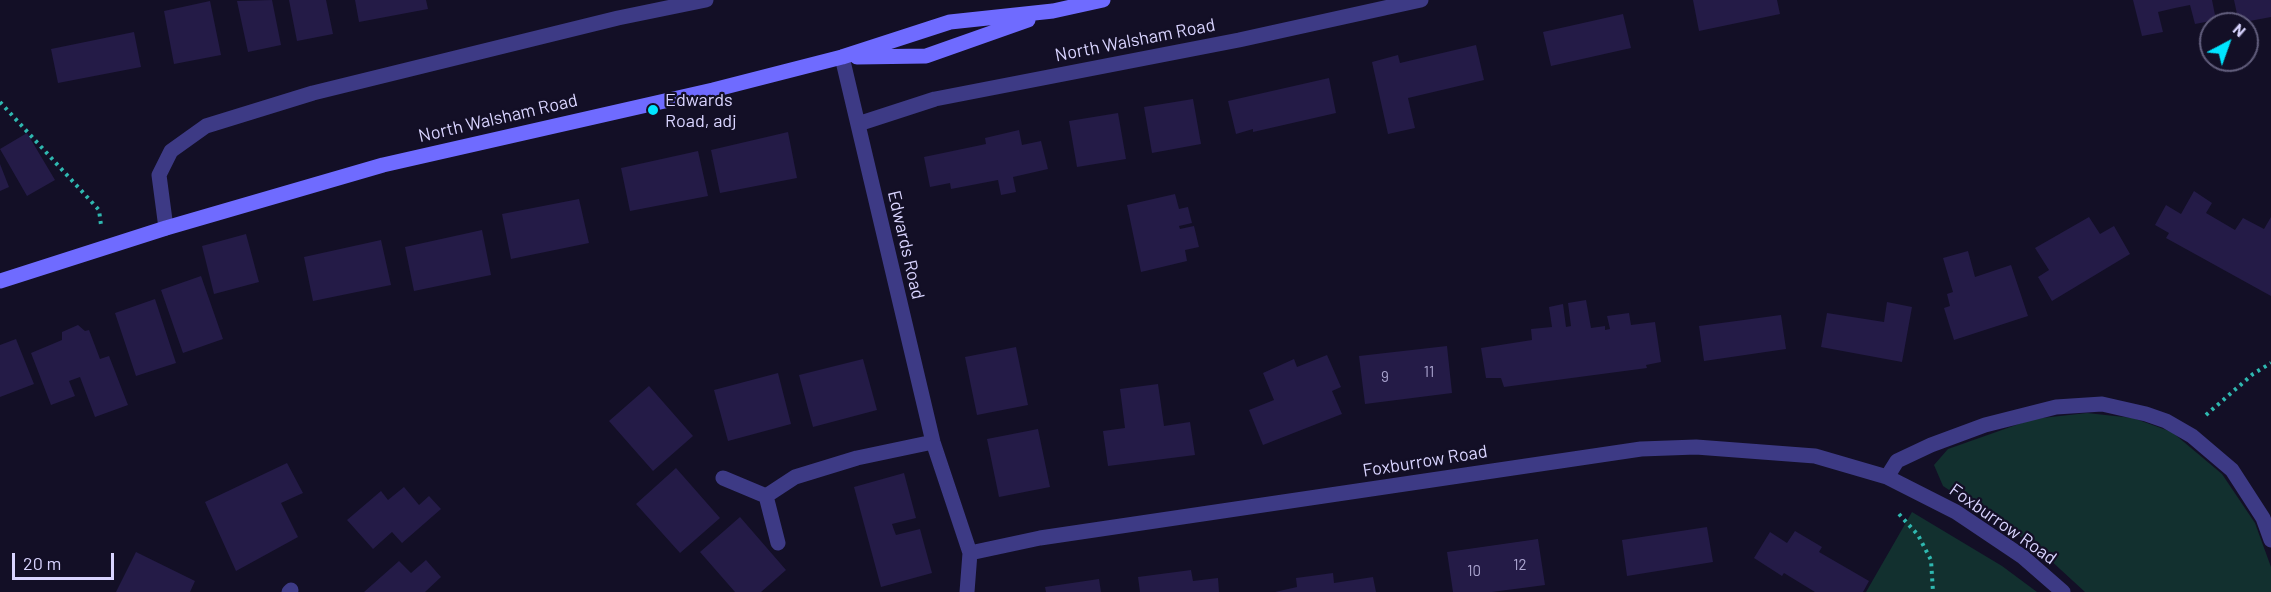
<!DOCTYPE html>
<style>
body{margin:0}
#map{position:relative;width:2271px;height:592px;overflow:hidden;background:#130f26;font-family:Barlow,sans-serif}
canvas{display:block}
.north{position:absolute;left:2199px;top:12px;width:60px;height:60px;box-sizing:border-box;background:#130f26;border:2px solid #625e7d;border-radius:50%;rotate:41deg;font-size:16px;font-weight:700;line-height:24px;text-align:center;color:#d9d4ff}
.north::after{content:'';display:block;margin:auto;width:21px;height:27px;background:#00e5ff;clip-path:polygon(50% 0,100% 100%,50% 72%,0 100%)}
.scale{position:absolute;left:12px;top:553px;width:102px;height:27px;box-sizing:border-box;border:3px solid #d9d4ff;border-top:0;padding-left:8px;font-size:18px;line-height:21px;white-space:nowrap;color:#d9d4ff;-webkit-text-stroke:4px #130f26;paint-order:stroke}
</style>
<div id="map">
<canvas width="2271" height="592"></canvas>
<div class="north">N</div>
<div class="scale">20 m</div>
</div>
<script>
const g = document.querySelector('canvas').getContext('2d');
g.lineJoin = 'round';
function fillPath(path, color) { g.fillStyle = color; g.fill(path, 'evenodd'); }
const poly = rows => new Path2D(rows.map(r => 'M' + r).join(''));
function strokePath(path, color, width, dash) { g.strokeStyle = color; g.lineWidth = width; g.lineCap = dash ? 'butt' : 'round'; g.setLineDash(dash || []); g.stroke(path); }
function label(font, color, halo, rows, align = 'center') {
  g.font = font + ' Barlow,sans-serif'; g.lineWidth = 4.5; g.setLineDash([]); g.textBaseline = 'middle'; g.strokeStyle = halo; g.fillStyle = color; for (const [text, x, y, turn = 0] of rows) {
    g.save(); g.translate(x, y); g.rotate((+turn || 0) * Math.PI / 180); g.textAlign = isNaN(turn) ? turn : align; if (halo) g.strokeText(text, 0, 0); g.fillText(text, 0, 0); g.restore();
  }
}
fillPath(poly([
 [2087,413,2133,418,2172,432,2222,474,2255,523,2271,567,2271,592,2085,592,2035,546,1943,486,1934,465,1948,449,2033,419],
 [1912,512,2002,566,2037,592,1866,592]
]), '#12302f');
fillPath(poly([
 [272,0,281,45,248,52,237,1],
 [289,0,326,0,333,34,297,41],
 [355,0,426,0,428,9,359,22],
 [1693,0,1777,0,1780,14,1699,31],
 [2133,0,2212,0,2216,20,2195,24,2190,5,2175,8,2158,12,2163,32,2142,36],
 [2234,0,2271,0,2271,17,2239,23],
 [210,1,221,55,174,64,164,11],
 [1623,14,1631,48,1551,66,1543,32],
 [134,32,141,67,58,83,51,49],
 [1476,45,1484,80,1408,98,1415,128,1388,134,1372,62,1398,55,1400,63],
 [1329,78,1336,113,1253,132,1253,129,1236,134,1228,101],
 [1193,99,1201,144,1152,153,1144,107],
 [1118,113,1126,159,1077,167,1069,121],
 [1019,130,1022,145,1041,141,1048,169,1013,177,1016,192,1001,195,998,180,951,189,950,183,930,187,924,157,986,144,985,138],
 [788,132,797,178,720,193,711,150],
 [27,133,55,180,27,196,0,149],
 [698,151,708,196,630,211,621,168],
 [0,164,9,187,0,191],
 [2194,191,2212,203,2206,213,2235,230,2243,218,2264,229,2271,217,2271,296,2166,238,2169,233,2155,225,2166,205,2181,214],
 [1175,194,1179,209,1188,207,1192,223,1179,226,1180,229,1194,226,1199,247,1185,250,1187,261,1141,272,1127,205],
 [579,199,589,243,511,259,502,214],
 [2089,217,2100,234,2114,226,2130,254,2052,301,2038,277,2049,270,2035,248],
 [482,230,491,275,414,291,405,247],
 [246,234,259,282,214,294,202,246],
 [381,240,391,285,313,301,304,257],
 [1968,251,1975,277,2011,265,2028,316,1954,340,1944,308,1950,306,1947,294,1953,292,1943,258],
 [201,276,223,339,183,353,161,290],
 [155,299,176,363,136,376,115,313],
 [1586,300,1591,328,1605,326,1605,330,1610,329,1607,316,1629,313,1631,325,1655,322,1661,362,1646,365,1647,368,1504,387,1501,378,1486,378,1481,348,1532,340,1531,329,1552,327,1549,307,1563,304,1566,327,1571,326,1568,303],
 [1887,302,1912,307,1902,362,1821,347,1827,313,1884,322],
 [1781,315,1786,349,1704,361,1699,326],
 [78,325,85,331,89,330,100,359,109,356,128,405,95,417,80,377,69,381,75,396,51,405,31,353,62,340,62,332],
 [16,339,34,384,0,397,0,345],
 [1447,346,1452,393,1365,404,1359,356],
 [1016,347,1028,405,977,415,965,357],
 [1327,355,1341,387,1332,391,1342,414,1263,445,1249,410,1274,400,1263,373,1294,359,1297,367],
 [863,359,877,410,813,427,799,375],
 [778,373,791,424,728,441,714,390],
 [1158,384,1164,426,1190,422,1195,455,1108,466,1103,431,1125,428,1120,389],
 [649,386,693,436,653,471,609,421],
 [1038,429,1050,487,999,497,987,439],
 [287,463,303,493,281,503,298,537,236,571,205,502],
 [676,468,720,518,680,553,636,504],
 [904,473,916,518,892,524,894,530,896,535,920,529,932,573,881,587,854,487],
 [404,487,419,505,429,496,441,509,402,543,392,532,373,549,347,520,381,491,388,500],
 [740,517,786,570,761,592,735,592,700,552],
 [1707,527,1713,562,1627,576,1622,540],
 [1795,531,1822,547,1819,552,1869,581,1863,592,1815,592,1784,573,1782,576,1754,558,1770,532,1787,543],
 [1538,539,1545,585,1492,592,1453,592,1447,552],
 [136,552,195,581,190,592,116,592],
 [426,560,441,577,425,592,364,592,399,561,411,573],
 [1191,570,1193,581,1218,578,1219,592,1140,592,1138,577],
 [1333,573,1334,583,1373,577,1376,592,1275,592,1297,587,1296,578],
 [1099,579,1101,592,1046,592,1045,587]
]), '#241b47');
strokePath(poly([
 [0,102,99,210,101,225],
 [2206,415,2253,374,2271,363],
 [1899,514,1918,535,1931,560,1933,592]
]), '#2fb8b0', 4, [3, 4.5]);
strokePath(poly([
 [842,57,933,442,970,553,967,592],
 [858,124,935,99,1239,40,1421,0],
 [166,228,159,175,171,151,206,126,313,93,618,18,706,0],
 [1887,477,1897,461,1931,445,1985,425,2056,407,2102,404,2146,414,2166,421,2192,436,2232,470,2263,518,2271,540],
 [723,478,766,496],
 [778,543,766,496,795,477,857,458,933,442],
 [970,553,1040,538,1641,449,1696,447,1815,456,1887,477,1956,512,2023,557,2063,592],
 [289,592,291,590]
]), '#3d3a85', 15);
strokePath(poly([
 [857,57,926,56,1028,20],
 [0,281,166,228,383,165,713,90,842,57,950,22,1053,11,1103,0]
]), '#6f6bff', 15);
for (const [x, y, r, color] of [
 [653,110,6,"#00e5ff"]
]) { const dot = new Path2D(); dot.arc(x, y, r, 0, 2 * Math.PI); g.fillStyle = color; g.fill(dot); strokePath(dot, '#130f26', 2); }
label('15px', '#aca6d1', null, [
 ["11",1429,372],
 ["9",1385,377],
 ["12",1520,565],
 ["10",1474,571]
]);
label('18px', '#d9d4ff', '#130f26', [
 ["North Walsham Road",1135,40,-11],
 ["North Walsham Road",498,118,-13],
 ["Edwards Road",906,245,77],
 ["Foxburrow Road",1425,461,-9],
 ["Foxburrow Road",2003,524,35]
]);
label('18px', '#d9d4ff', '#130f26', [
 ["Edwards",665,100],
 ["Road, adj",665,121]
], 'left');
</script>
